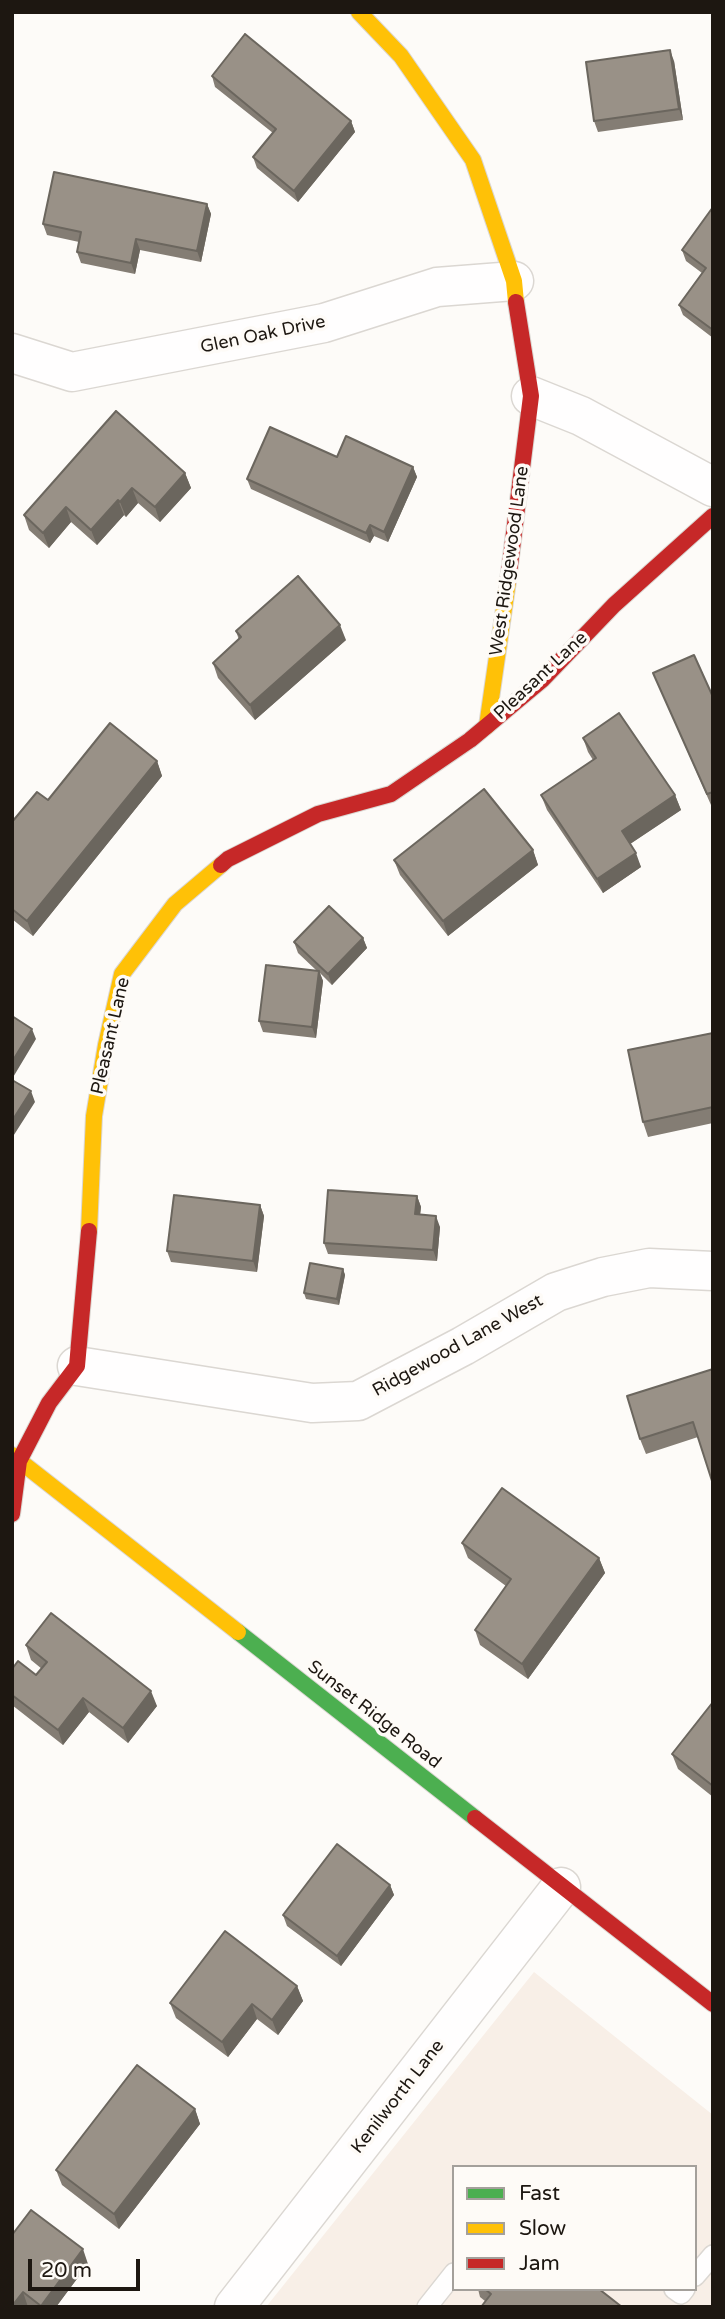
<!DOCTYPE html>
<style>
body{margin:0}
#map{position:relative;width:725px;height:2319px;overflow:hidden;background:#fdfbf8;font-family:"Varela Round",sans-serif}
canvas{display:block}
.frame{position:absolute;inset:0;border:14px solid #1d1711;pointer-events:none}
.legend{position:absolute;left:452px;top:2165px;width:245px;height:126px;box-sizing:border-box;background:#fefbf7;border:2px solid #a4a09b;margin:0;padding:9px 12px;list-style:none;font-size:21px;color:#1d1711}
.legend li{display:flex;align-items:center;gap:14px;height:35px}
.legend b{width:35px;border:2px solid #a4a09b}
.scale{position:absolute;left:28px;top:2259px;width:112px;height:32px;box-sizing:border-box;border:4px solid #1d1711;border-top:0;padding-left:9px;font-size:21px;line-height:24px;white-space:nowrap;color:#1d1711;-webkit-text-stroke:5px #fefbf7;paint-order:stroke}
</style>
<div id="map">
<canvas width="725" height="2319"></canvas>
<div class="frame"></div>
<ul class="legend">
<li><b style="height:9px;background:#4caf50"></b>Fast</li>
<li><b style="height:9px;background:#ffc107"></b>Slow</li>
<li><b style="height:9px;background:#c62828"></b>Jam</li>
</ul>
<div class="scale">20 m</div>
</div>
<script>
const g = document.querySelector('canvas').getContext('2d');
g.lineJoin = 'round';
function fillPath(path, color) { g.fillStyle = color; g.fill(path, 'evenodd'); }
const poly = rows => new Path2D(rows.map(r => 'M' + r).join(''));
function strokePath(path, color, width, dash) { g.strokeStyle = color; g.lineWidth = width; g.lineCap = dash ? 'butt' : 'round'; g.setLineDash(dash || []); g.stroke(path); }
function label(font, color, halo, rows, align = 'center') {
  g.font = font + ' "Varela Round",sans-serif'; g.lineWidth = 7; g.setLineDash([]); g.textBaseline = 'middle'; g.strokeStyle = halo; g.fillStyle = color; for (const [text, x, y, turn = 0] of rows) {
    g.save(); g.translate(x, y); g.rotate((+turn || 0) * Math.PI / 180); g.textAlign = isNaN(turn) ? turn : align; if (halo) g.strokeText(text, 0, 0); g.fillText(text, 0, 0); g.restore();
  }
}
fillPath(poly([
 [534,1972,713,2115,713,2307,266,2307],
 [454,2167,695,2167,695,2289,454,2289]
]), '#f8efe7');
const lane = poly([
 [695,2276,713,2255],
 [674,2289,681,2294,685,2289],
 [427,2307,454,2273]
]);
const street = poly([
 [12,353,72,372,324,323,437,287,514,281],
 [531,396,581,416,713,487],
 [77,1366,312,1403,358,1401,463,1346,556,1292,603,1277,649,1268,713,1271],
 [234,2307,561,1887]
]);
const fast = poly([
 [238,1632,475,1818]
]);
const slow = poly([
 [359,12,401,56,473,160,514,281,516,302],
 [487,726,508,581],
 [89,1231,94,1116,106,1045,122,974,175,904,221,865],
 [12,1455,238,1632]
]);
const jam = poly([
 [508,581,531,396,516,302],
 [221,865,228,859,318,814,391,794,470,740,543,679,614,605,713,516],
 [12,1514,19,1461,49,1403,77,1366,89,1231],
 [475,1818,713,2004]
]);
strokePath(lane, '#dbd7d2', 22);
strokePath(street, '#dbd7d2', 41);
strokePath(fast, '#dbd7d2', 18);
strokePath(slow, '#dbd7d2', 18);
strokePath(jam, '#dbd7d2', 18);
strokePath(lane, '#fffefe', 19);
strokePath(street, '#fffefe', 38);
strokePath(fast, '#4caf50', 16);
strokePath(slow, '#ffc107', 16);
strokePath(jam, '#c62828', 16);
fillPath(poly([
 [674,61,683,120,598,132,594,121],
 [212,76,351,121,355,132,298,202,257,168,253,157,273,133,215,87],
 [207,204,211,214,201,262,140,250,135,274,81,263,77,252,79,242,47,235,43,224],
 [713,207,713,338,683,315,679,305,702,273,686,261,682,250],
 [337,457,413,467,417,477,388,542,374,536,370,543,251,489,247,479],
 [185,473,191,488,160,522,138,503,126,517,124,515,97,545,71,522,49,548,29,530,24,515],
 [236,631,346,640,255,720,218,678,213,663,239,640],
 [653,673,713,697,713,805,711,805],
 [583,738,675,795,681,810,630,844,641,867,603,893,547,810,541,795,593,760,588,752],
 [157,761,162,776,33,936,12,919,12,822,48,800],
 [533,850,538,865,448,936,400,875,394,860],
 [363,938,367,948,332,985,320,973,323,981,316,1038,263,1032,259,1021,316,970,298,953,294,942],
 [713,1033,713,1123,648,1137,643,1122],
 [417,1196,421,1207,420,1214,440,1227,437,1261,328,1254,324,1243],
 [260,1205,264,1216,257,1272,171,1262,167,1251],
 [343,1269,345,1275,339,1305,306,1299,304,1293],
 [713,1369,713,1483,698,1437,646,1454,640,1439],
 [462,1543,599,1558,605,1573,528,1679,480,1645,475,1630,506,1586,468,1558],
 [26,1645,157,1706,128,1743,89,1712,63,1745,12,1705,12,1669,36,1675,42,1669,31,1660],
 [713,1702,713,1797,678,1769,672,1754],
 [390,1885,394,1895,341,1966,287,1926,283,1915],
 [297,1986,303,2001,278,2035,257,2019,228,2057,176,2018,170,2003],
 [195,2109,200,2124,119,2229,62,2185,56,2170],
 [12,2235,88,2264,56,2307,12,2307],
 [478,2289,599,2289,485,2301,480,2297]
]), '#847d74');
fillPath(poly([
 [670,50,674,61,683,120,679,109],
 [351,121,355,132,298,202,294,191],
 [207,204,211,214,201,262,197,251],
 [136,239,140,250,135,274,131,263],
 [413,467,417,477,388,542,384,532],
 [185,473,191,488,160,522,155,507],
 [132,488,138,503,126,517,120,502],
 [118,500,124,515,97,545,91,530],
 [66,507,71,522,49,548,43,533],
 [370,525,374,536,370,543,366,533],
 [340,625,346,640,255,720,250,705],
 [157,761,162,776,33,936,27,921],
 [675,795,681,810,627,846,622,831],
 [533,850,538,865,448,936,443,921],
 [636,853,641,867,603,893,597,879],
 [363,938,367,948,332,985,328,974],
 [319,971,323,981,316,1038,312,1027],
 [32,1029,36,1039,12,1079,12,1062],
 [31,1091,35,1102,12,1138,12,1121],
 [417,1196,421,1207,419,1225,415,1214],
 [260,1205,264,1216,257,1272,253,1261],
 [436,1216,440,1227,437,1261,433,1250],
 [343,1269,345,1275,339,1305,337,1299],
 [599,1558,605,1573,528,1679,522,1664],
 [151,1691,157,1706,128,1743,123,1728],
 [83,1698,89,1712,63,1745,58,1730],
 [390,1885,394,1895,341,1966,337,1956],
 [297,1986,303,2001,278,2035,272,2020],
 [252,2004,257,2019,228,2057,222,2042],
 [195,2109,200,2124,119,2229,114,2214],
 [83,2249,88,2264,56,2307,41,2307,41,2306],
 [23,2292,28,2307,12,2307]
]), '#6b665e');
const building = poly([
 [245,34,351,121,294,191,253,157,276,129,212,76,245,34],
 [670,50,679,109,594,121,586,62,670,50],
 [54,172,207,204,197,251,136,239,131,263,77,252,81,232,43,224,54,172],
 [713,207,713,330,679,305,706,268,682,250,713,207],
 [116,411,185,473,155,507,132,488,120,502,118,500,91,530,66,507,43,533,24,515,116,411],
 [270,427,337,457,346,436,413,467,384,532,370,525,366,533,247,479,270,427],
 [298,576,340,625,250,705,213,663,241,637,236,631,298,576],
 [694,655,713,697,713,792,707,794,653,673,694,655],
 [619,713,675,795,622,831,636,853,597,879,541,795,596,758,583,738,619,713],
 [110,723,157,761,27,921,12,909,12,822,37,792,48,800,110,723],
 [484,789,533,850,443,921,394,860,484,789],
 [329,906,363,938,328,974,294,942,329,906],
 [266,965,319,971,312,1027,259,1021,266,965],
 [12,1016,32,1029,12,1062,12,1016],
 [713,1033,713,1107,643,1122,628,1050,713,1033],
 [12,1080,31,1091,12,1121,12,1080],
 [328,1190,417,1196,415,1214,436,1216,433,1250,324,1243,328,1190],
 [174,1195,260,1205,253,1261,167,1251,174,1195],
 [310,1263,343,1269,337,1299,304,1293,310,1263],
 [713,1369,713,1481,712,1481,693,1422,640,1439,627,1396,713,1369],
 [502,1488,599,1558,522,1664,475,1630,511,1579,462,1543,502,1488],
 [51,1613,151,1691,123,1728,83,1698,58,1730,12,1695,12,1669,18,1661,36,1675,47,1662,26,1645,51,1613],
 [713,1702,713,1786,672,1754,713,1702],
 [337,1844,390,1885,337,1956,283,1915,337,1844],
 [225,1931,297,1986,272,2020,252,2004,222,2042,170,2003,225,1931],
 [137,2065,195,2109,114,2214,56,2170,137,2065],
 [31,2210,83,2249,41,2306,23,2292,12,2306,12,2235,31,2210],
 [485,2289,599,2289,622,2307,481,2307,491,2294,485,2289]
]);
fillPath(building, '#999187');
strokePath(building, '#6b665e', 2);
label('18px', '#1d1711', '#fefbf7', [
 ["Glen Oak Drive",263,335,-12],
 ["West Ridgewood Lane",510,561,-82],
 ["Pleasant Lane",541,676,-43],
 ["Pleasant Lane",111,1036,-77],
 ["Ridgewood Lane West",458,1346,-29],
 ["Sunset Ridge Road",374,1715,38],
 ["Kenilworth Lane",398,2097,-52]
]);
</script>
